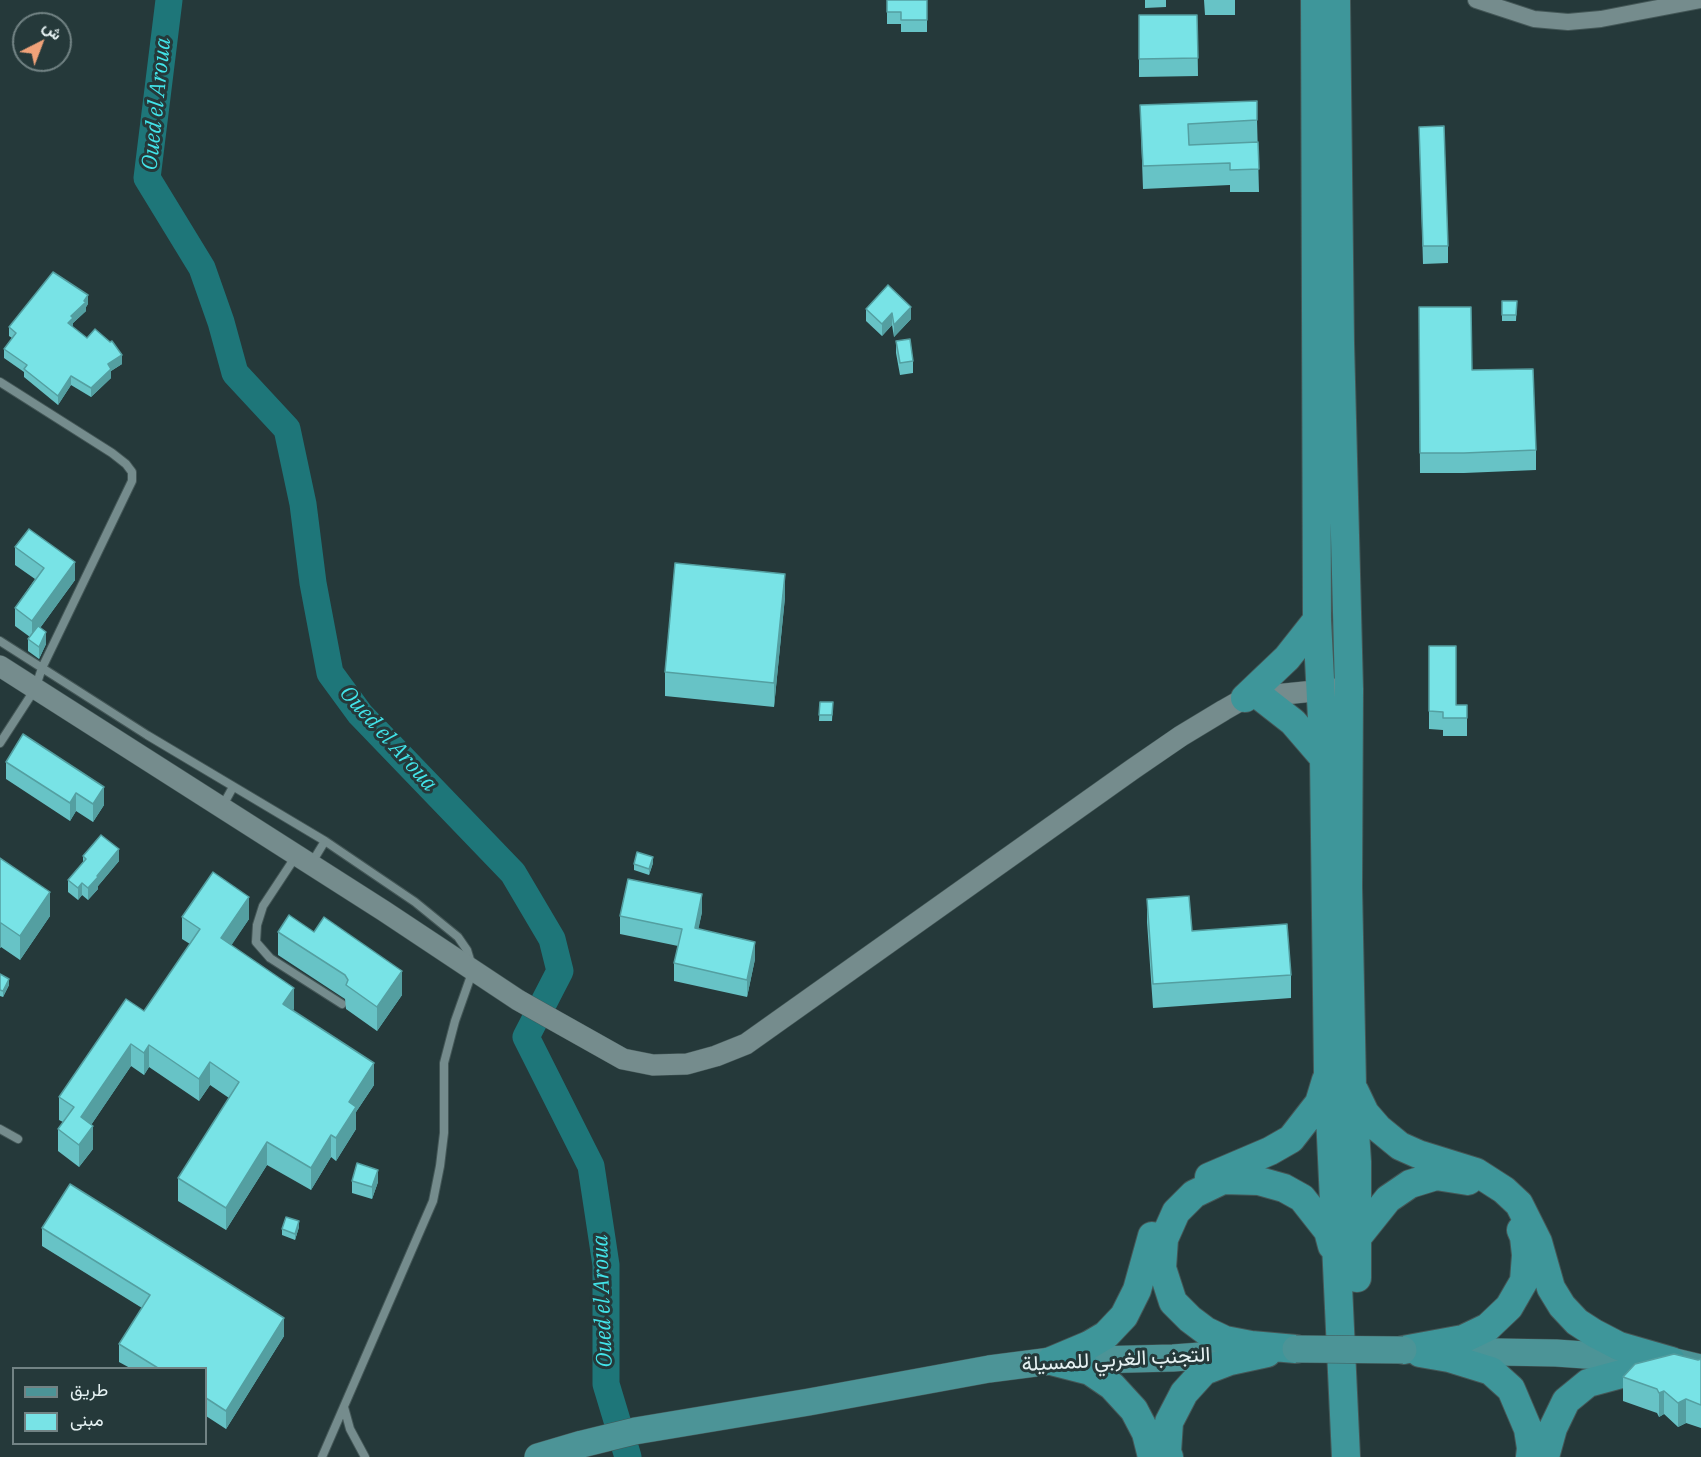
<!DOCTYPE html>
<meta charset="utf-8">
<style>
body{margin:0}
#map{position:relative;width:1701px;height:1457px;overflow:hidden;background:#25393a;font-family:"IBM Plex Serif",Vazirmatn,serif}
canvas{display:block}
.legend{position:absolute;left:12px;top:1367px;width:195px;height:78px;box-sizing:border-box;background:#25393a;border:2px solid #728384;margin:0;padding:8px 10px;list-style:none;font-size:18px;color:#e5f1f2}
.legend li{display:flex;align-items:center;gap:12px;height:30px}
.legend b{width:30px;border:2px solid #728384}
.north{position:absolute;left:12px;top:12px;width:60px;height:60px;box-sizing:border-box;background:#25393a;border:2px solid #728384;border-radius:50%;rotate:42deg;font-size:16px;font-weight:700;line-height:24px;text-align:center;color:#e5f1f2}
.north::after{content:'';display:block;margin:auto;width:21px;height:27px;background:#f0a279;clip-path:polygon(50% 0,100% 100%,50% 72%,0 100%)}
</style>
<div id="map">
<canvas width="1701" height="1457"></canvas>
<ul class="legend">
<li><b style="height:8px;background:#4c9497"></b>طريق</li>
<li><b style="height:16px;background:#78e3e6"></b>مبنى</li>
</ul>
<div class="north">ش</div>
</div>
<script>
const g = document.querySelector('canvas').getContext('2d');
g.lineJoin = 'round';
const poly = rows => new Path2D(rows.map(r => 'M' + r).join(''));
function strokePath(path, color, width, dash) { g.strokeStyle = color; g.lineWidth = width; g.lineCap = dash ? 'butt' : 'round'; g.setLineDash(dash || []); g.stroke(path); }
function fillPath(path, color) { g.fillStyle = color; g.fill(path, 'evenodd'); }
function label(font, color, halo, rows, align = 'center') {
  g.font = font + ' "IBM Plex Serif",Vazirmatn,serif'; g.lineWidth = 6; g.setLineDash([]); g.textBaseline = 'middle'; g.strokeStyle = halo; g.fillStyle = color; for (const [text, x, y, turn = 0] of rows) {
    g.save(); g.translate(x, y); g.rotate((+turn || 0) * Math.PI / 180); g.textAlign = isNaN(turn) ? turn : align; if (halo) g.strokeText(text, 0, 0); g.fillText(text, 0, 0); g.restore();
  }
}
strokePath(poly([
 [169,0,147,178,202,268,221,322,235,373,287,429,303,504,313,583,330,673,360,714,513,873,552,939,560,971,526,1037,591,1166,606,1265,606,1384,628,1457]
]), '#1e7679', 27);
const service = poly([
 [0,382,112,453,126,464,132,472,132,481,42,668,35,689,0,743],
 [0,641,147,735,325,841,415,902,458,937,467,950,473,970,455,1021,444,1063,444,1133,440,1166,433,1201,322,1457],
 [222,807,233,787],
 [296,856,263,906,257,925,256,942,270,958,342,1004],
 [311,864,325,841],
 [0,1129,18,1139],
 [344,1407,350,1429,365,1457]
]);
const minor = poly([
 [1476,0,1534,19,1568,22,1601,19,1700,0]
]);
const tertiary = poly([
 [0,666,384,911,518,1000,623,1059,653,1065,687,1064,716,1056,746,1044,1133,769,1181,736,1224,710,1245,698,1334,689]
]);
const primary = poly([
 [1440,1351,1556,1353,1671,1361,1701,1368],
 [538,1457,582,1444,635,1431,809,1402,989,1369,1051,1361,1173,1358,1241,1353]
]);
const trunk = poly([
 [1315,0,1317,620,1324,758,1328,1073,1346,1457],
 [1336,0,1340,343,1349,689,1348,887,1352,1087,1357,1162,1357,1278],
 [1261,697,1293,722,1324,758],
 [1245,698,1287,658,1317,620],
 [1355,1092,1365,1113,1378,1128,1400,1146,1418,1154,1476,1172,1504,1190,1519,1204,1538,1242,1551,1288,1562,1306,1577,1322,1594,1333,1619,1346,1671,1361],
 [1209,1177,1270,1151,1291,1139,1319,1103,1326,1080],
 [1356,1239,1388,1199,1410,1184,1436,1176,1468,1181],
 [1296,1349,1251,1345,1225,1340,1206,1331,1190,1319,1173,1302,1162,1268,1164,1239,1176,1212,1194,1194,1223,1180,1259,1181,1284,1188,1302,1198,1328,1231,1332,1246],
 [1403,1350,1463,1339,1488,1327,1509,1307,1524,1281,1526,1255,1524,1237,1521,1230],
 [1420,1353,1449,1358,1491,1371,1511,1389,1528,1429,1531,1448,1530,1457],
 [1051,1361,1089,1345,1106,1335,1124,1316,1137,1290,1152,1236],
 [1051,1361,1090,1371,1112,1386,1134,1410,1146,1433,1152,1457],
 [1169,1457,1167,1452,1169,1422,1184,1393,1204,1371,1230,1361,1267,1353],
 [1545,1457,1553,1428,1566,1401,1588,1383,1666,1362]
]);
strokePath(service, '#445757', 10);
strokePath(minor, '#445757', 18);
strokePath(tertiary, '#445757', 22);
strokePath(primary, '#445757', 28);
strokePath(trunk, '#445757', 30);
strokePath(service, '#758c8d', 8);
strokePath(minor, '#758c8d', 16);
strokePath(tertiary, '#758c8d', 21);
strokePath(primary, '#4c9497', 27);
strokePath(trunk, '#3e969a', 28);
const primaryBridge = poly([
 [1296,1349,1403,1350]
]);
strokePath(primaryBridge, '#445757', 28, []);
strokePath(primaryBridge, '#4c9497', 27);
fillPath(poly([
 [887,0,927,0,927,32,901,32,901,24,887,24],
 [1145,0,1166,0,1166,7,1145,8],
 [1204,0,1235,0,1235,15,1205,15],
 [1139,15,1197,15,1198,76,1139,77],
 [1140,105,1257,120,1259,192,1230,192,1230,185,1143,189],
 [1419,127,1448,246,1448,263,1423,264],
 [1502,301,1517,301,1516,321,1502,321],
 [88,304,86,307,86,311,73,323,72,327,122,364,111,371,111,378,91,397,71,385,58,405,24,377,24,372,4,358,4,349,12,338,9,336,9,327],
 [1419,307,1536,450,1536,470,1464,473,1420,473],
 [866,309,911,319,894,337,892,325,882,336,866,321],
 [896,341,913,361,913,373,900,375,896,353],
 [15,547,75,580,40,628,46,644,39,659,28,651,28,639,30,637,15,626,15,608,35,579,15,565],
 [785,597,774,707,665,696,665,672],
 [1429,646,1456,705,1467,705,1467,736,1443,736,1443,730,1429,729],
 [820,702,833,702,832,721,819,721],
 [6,762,104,805,93,822,76,811,70,821,6,779],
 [83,856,119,861,98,886,98,889,88,900,82,895,78,900,68,892,68,880,83,862],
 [0,858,50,916,20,960,1,947,0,948],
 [653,863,649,875,634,870,634,864],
 [1147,899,1192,931,1291,975,1291,998,1153,1008,1147,922],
 [702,912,698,929,755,959,747,997,674,981,674,963,678,946,620,934,620,916],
 [182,917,249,919,231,945,294,1011,374,1085,356,1112,356,1129,336,1161,331,1157,311,1190,267,1165,226,1230,178,1201,178,1178,229,1098,210,1085,199,1101,149,1067,144,1075,131,1066,91,1125,93,1149,79,1167,58,1151,58,1129,63,1122,59,1120,59,1097,144,1011,190,944,182,939],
 [278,932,402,995,377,1031,346,1009,345,999,278,955],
 [0,974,9,985,3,997,0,996],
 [352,1181,378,1182,372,1199,352,1193],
 [299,1227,295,1240,282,1235,282,1229],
 [42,1228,284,1336,226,1429,206,1416,206,1368,130,1368,119,1362,119,1344,142,1308,42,1246],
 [1701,1359,1701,1428,1686,1423,1678,1427,1664,1414,1659,1417,1657,1413,1623,1401,1623,1377]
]), '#67c3c6');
fillPath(poly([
 [88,295,88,304,86,307,86,311,73,323,73,326,68,323,71,316],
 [911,307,911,319,894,337,894,325],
 [892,313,892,325,882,336,882,324],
 [122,355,122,364,111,371,111,378,91,397,91,388,108,364],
 [71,376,71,385,58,405,58,396],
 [75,562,75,580,32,639,32,621],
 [785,574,785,597,774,707,774,683],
 [46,632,46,644,39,659,39,647],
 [104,787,104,805,93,822,93,804],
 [76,793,76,811,70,821,70,803],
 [119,849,119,861,98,886,98,889,88,900,88,888,97,876],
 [653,857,653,863,649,875,649,869],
 [82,883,82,895,78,900,78,888],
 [50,892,50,916,20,960,20,936],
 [702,894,702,912,695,946,695,928],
 [249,897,249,919,221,961,221,938],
 [1,923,1,947,0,948,0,925],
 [755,942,755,959,747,997,747,980],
 [402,971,402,995,377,1031,377,1007],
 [9,979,9,985,3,997,3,991],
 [294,988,294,1010,283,1004],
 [131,1044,131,1066,81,1140,81,1117],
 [149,1045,149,1067,144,1075,144,1053],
 [210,1062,210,1085,199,1101,199,1079],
 [374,1063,374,1085,356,1112,356,1129,336,1161,336,1138,349,1102],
 [93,1126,93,1149,79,1167,79,1145],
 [331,1135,331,1157,311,1190,311,1168],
 [267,1142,267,1165,226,1230,226,1208],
 [378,1170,378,1182,372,1199,372,1187],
 [299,1221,299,1227,295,1240,295,1234],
 [284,1318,284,1336,226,1429,226,1411],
 [1664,1391,1664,1414,1659,1417,1659,1393],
 [1686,1399,1686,1423,1678,1427,1678,1403]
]), '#549fa1');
const building = poly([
 [887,0,927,0,927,20,901,20,901,12,887,12,887,0],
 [1139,15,1197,15,1198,58,1139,59,1139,15],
 [1257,101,1257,120,1188,124,1189,145,1258,142,1259,169,1230,170,1230,163,1143,166,1140,105,1257,101],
 [1444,126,1448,246,1423,246,1419,127,1444,126],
 [53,272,88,295,84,301,86,302,71,316,73,318,68,323,87,338,95,329,110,342,112,341,122,355,108,364,111,369,91,388,71,376,58,396,24,369,27,365,4,349,16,333,9,327,53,272],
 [888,285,911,307,894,325,892,313,882,324,866,309,888,285],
 [1502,301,1517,301,1516,315,1502,315,1502,301],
 [1419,307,1471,307,1472,370,1533,369,1536,450,1464,453,1420,453,1419,307],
 [910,339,913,361,900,363,896,341,910,339],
 [29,529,75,562,32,621,15,608,44,568,15,547,29,529],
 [675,563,785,574,774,683,665,672,675,563],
 [38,626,46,632,39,647,28,639,38,626],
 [1429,646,1456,646,1456,705,1467,705,1467,718,1443,718,1443,712,1429,711,1429,646],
 [820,702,833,702,832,715,819,715,820,702],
 [23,734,104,787,93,804,76,793,70,803,6,762,23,734],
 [101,835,119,849,97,876,98,877,88,888,82,883,78,888,68,880,86,859,83,856,101,835],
 [637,852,653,857,649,869,634,864,637,852],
 [0,858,50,892,20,936,1,923,0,925,0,858],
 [213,872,249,897,221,938,294,988,283,1004,374,1063,349,1102,356,1107,336,1138,331,1135,311,1168,267,1142,226,1208,178,1178,239,1082,210,1062,199,1079,149,1045,144,1053,131,1044,81,1117,93,1126,79,1145,58,1129,74,1107,59,1097,126,999,144,1011,200,929,182,917,213,872],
 [628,879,702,894,695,928,755,942,747,980,674,963,682,929,620,916,628,879],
 [1189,896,1192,931,1287,924,1291,975,1153,984,1147,899,1189,896],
 [289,915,314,932,324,917,402,971,377,1007,346,985,348,980,345,975,278,932,289,915],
 [0,974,9,979,3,991,0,990,0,974],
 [357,1163,378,1170,372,1187,352,1181,357,1163],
 [70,1184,284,1318,226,1411,206,1398,206,1368,158,1368,119,1344,150,1295,42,1228,70,1184],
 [286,1217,299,1221,295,1234,282,1229,286,1217],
 [1674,1354,1698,1360,1701,1359,1701,1405,1686,1399,1678,1403,1664,1391,1659,1393,1657,1389,1623,1377,1635,1364,1674,1354]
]);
fillPath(building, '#78e3e6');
strokePath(building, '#549fa1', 1.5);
label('21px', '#e5f1f2', '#25393a', [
 ["التجنب الغربي للمسيلة",1116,1360,-3]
]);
label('italic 22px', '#42e4e9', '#25393a', [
 ["Oued el Aroua",157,104,-84],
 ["Oued el Aroua",388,739,48],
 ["Oued el Aroua",603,1301,-92]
]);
</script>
